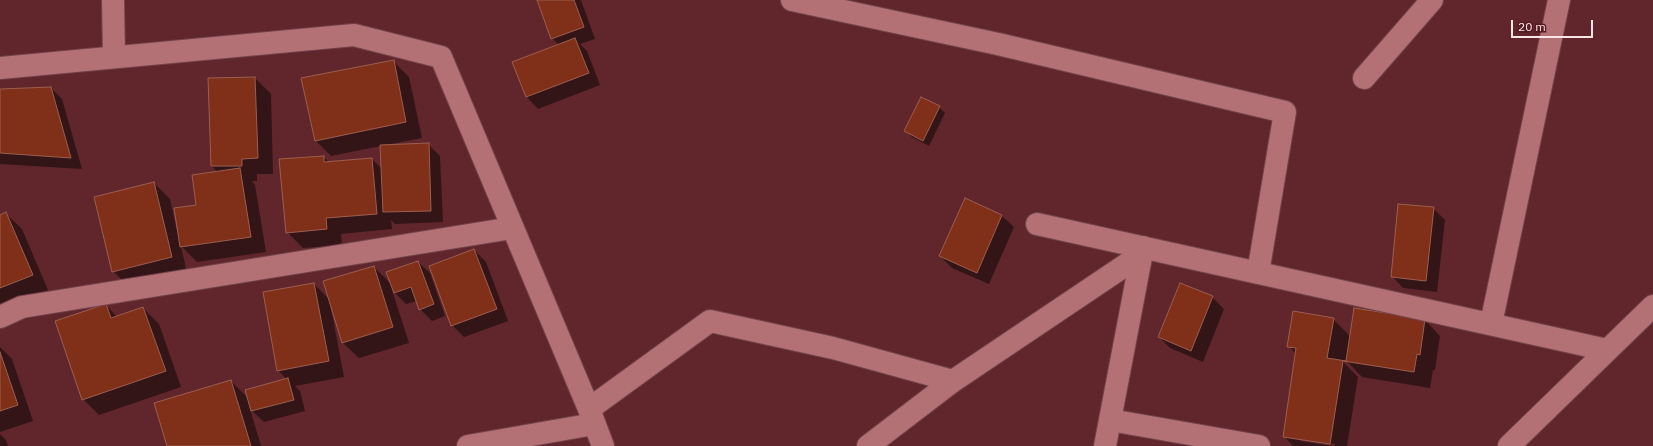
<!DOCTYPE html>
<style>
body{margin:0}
#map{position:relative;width:1653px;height:446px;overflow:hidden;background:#60262c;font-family:"IBM Plex Sans",sans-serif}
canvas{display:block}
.scale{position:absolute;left:1511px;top:20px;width:82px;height:18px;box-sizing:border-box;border:2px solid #fce5e6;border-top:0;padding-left:5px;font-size:12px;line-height:14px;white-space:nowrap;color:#fce5e6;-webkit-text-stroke:3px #541b22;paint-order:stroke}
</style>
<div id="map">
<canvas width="1653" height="446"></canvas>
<div class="scale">20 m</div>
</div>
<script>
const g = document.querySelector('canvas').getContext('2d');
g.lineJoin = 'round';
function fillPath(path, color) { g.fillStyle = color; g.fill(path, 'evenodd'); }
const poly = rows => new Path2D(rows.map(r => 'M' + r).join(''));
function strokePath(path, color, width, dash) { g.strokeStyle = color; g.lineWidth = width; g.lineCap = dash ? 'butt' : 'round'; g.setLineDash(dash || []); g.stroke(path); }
fillPath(poly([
 [538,0,581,0,595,39,580,44,587,51,600,85,538,109,527,97,513,63,559,45,552,38],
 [393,61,409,77,422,138,391,144,391,145,428,144,440,156,443,222,395,224,391,220,392,229,341,234,342,245,303,248,287,232,323,157,329,162,372,159,382,169,381,146,331,156,315,140],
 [255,78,271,94,273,174,257,174,257,181,252,181,255,185,266,252,197,262,181,246,187,273,129,287,113,271,154,183,170,199,177,231,197,205,217,172,212,166,209,79],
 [51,88,62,99,82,169,0,164,0,90],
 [939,107,945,113,929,146,912,137,906,131],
 [965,199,1002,216,1014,227,989,284,952,268,940,256],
 [1433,208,1445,220,1437,292,1403,288,1392,276],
 [6,214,22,229,48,290,0,310,0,216],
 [474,250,486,262,508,321,464,337,452,325],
 [418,262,430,273,445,316,432,321,420,309,417,301,406,304,392,290,409,343,359,358,343,343,332,308,331,308,344,377,295,386,300,391,305,411,264,422,250,409,261,446,168,446,231,381,249,399,287,380,278,370,314,284,330,300,374,267,392,285],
 [1212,297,1224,309,1203,362,1170,348,1159,337],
 [106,305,117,317,143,308,159,324,181,387,99,415,83,399],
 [1333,319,1350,336,1425,320,1440,336,1435,370,1433,370,1430,388,1362,377,1345,359,1344,363,1358,377,1347,446,1334,446,1335,444,1300,439,1300,441,1333,446,1293,446,1284,436,1296,354,1289,346],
 [0,347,12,359,33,421,0,432],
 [0,434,6,440,8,446,0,446]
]), '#0007');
const building = poly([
 [537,0,574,0,584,27,551,39,537,0],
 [575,38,589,73,526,97,512,62,575,38],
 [394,60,406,122,315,141,301,78,394,60],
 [255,77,258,158,242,159,242,166,211,166,208,78,255,77],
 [51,87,71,158,0,153,0,89,51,87],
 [921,97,940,106,923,141,904,131,921,97],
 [429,143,431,211,383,212,380,145,429,143],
 [324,156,324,162,372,158,377,214,326,218,327,229,286,233,279,159,324,156],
 [240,168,251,237,180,247,174,208,196,205,192,175,240,168],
 [154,182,172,257,112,272,94,197,154,182],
 [965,198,1002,215,977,273,939,256,965,198],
 [1398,204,1434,207,1426,281,1391,277,1398,204],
 [6,212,33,275,0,288,0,215,6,212],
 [474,249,497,309,451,326,429,266,474,249],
 [418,261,434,304,419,310,411,287,394,293,386,272,418,261],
 [374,266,393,327,342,343,323,281,374,266],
 [314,283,329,361,277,371,263,292,314,283],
 [1180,283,1213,296,1191,351,1158,337,1180,283],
 [106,304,111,318,143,307,166,371,82,400,55,321,106,304],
 [1354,308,1425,319,1420,355,1417,354,1414,372,1343,361,1330,444,1283,437,1296,348,1287,347,1293,311,1334,318,1327,358,1346,361,1354,308],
 [0,352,18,405,0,411,0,352],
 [288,378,294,400,251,411,245,390,288,378],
 [231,380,251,446,167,446,154,403,231,380]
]);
fillPath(building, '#802f19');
strokePath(building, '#9c5f4f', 1);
const minor = poly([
 [113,0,114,57],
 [792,0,998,44,1285,112,1258,273],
 [0,68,354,35,441,57,589,409,603,446],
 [1364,78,1432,0],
 [1037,224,1607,350],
 [0,317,22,307,512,228],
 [1491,324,1559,0],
 [589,409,710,321,833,348,953,381],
 [1110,420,1259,446],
 [468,446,594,424],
 [868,446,953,381,1142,254],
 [1105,446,1143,247],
 [1509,446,1653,306]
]);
strokePath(minor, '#72434b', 24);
strokePath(minor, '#b37175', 22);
</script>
